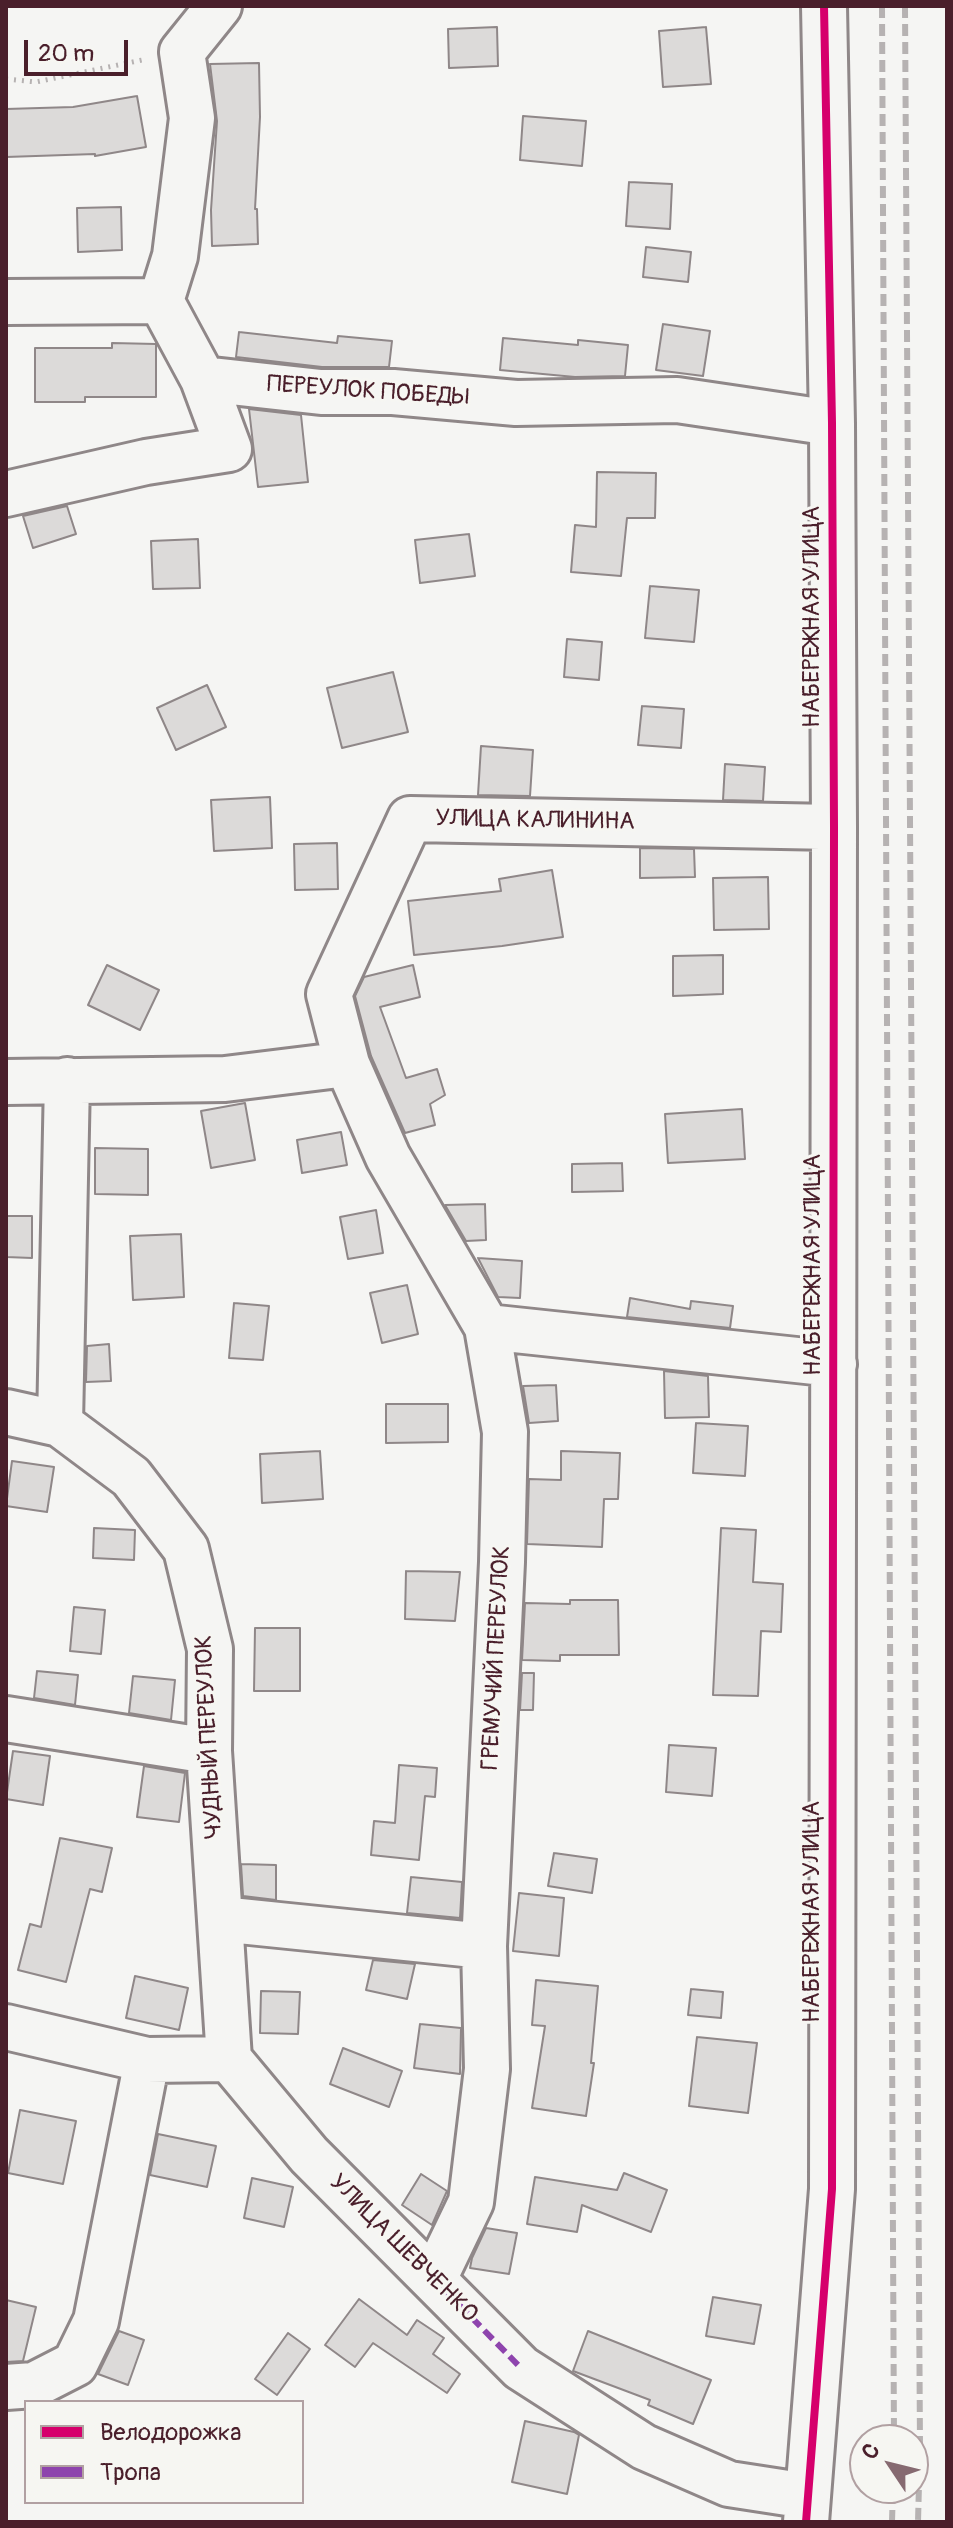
<!DOCTYPE html>
<meta charset="utf-8">
<style>
body{margin:0}
#map{position:relative;width:953px;height:2528px;overflow:hidden;background:#f5f5f3;font-family:Pangolin,sans-serif}
canvas{display:block}
.frame{position:absolute;inset:0;border:8px solid #4a1f2b;pointer-events:none}
.legend{position:absolute;left:24px;top:2400px;width:280px;height:104px;box-sizing:border-box;background:#f6f6f2;border:2px solid #b1a0a2;margin:0;padding:10px 14px;list-style:none;font-size:24px;color:#4a1f2b}
.legend li{display:flex;align-items:center;gap:16px;height:40px}
.legend b{width:40px;border:2px solid #b1a0a2}
.north{position:absolute;left:849px;top:2424px;width:80px;height:80px;box-sizing:border-box;background:#f6f6f2;border:2px solid #b1a0a2;border-radius:50%;rotate:305deg;font-size:22px;font-weight:700;line-height:32px;text-align:center;color:#4a1f2b}
.north::after{content:'';display:block;margin:auto;width:28px;height:36px;background:#866a71;clip-path:polygon(50% 0,100% 100%,50% 72%,0 100%)}
.scale{position:absolute;left:24px;top:40px;width:104px;height:36px;box-sizing:border-box;border:4px solid #4a1f2b;border-top:0;padding-left:10px;font-size:24px;line-height:28px;white-space:nowrap;color:#4a1f2b;-webkit-text-stroke:6px #f6f6f2;paint-order:stroke}
</style>
<div id="map">
<canvas width="953" height="2528"></canvas>
<div class="frame"></div>
<ul class="legend">
<li><b style="height:10px;background:#d6006c"></b>Велодорожка</li>
<li><b style="height:10px;background:#8e44ad"></b>Тропа</li>
</ul>
<div class="north">С</div>
<div class="scale">20 m</div>
</div>
<script>
const g = document.querySelector('canvas').getContext('2d');
g.lineJoin = 'round';
function fillPath(path, color) { g.fillStyle = color; g.fill(path, 'evenodd'); }
const poly = rows => new Path2D(rows.map(r => 'M' + r).join(''));
function strokePath(path, color, width, dash) { g.strokeStyle = color; g.lineWidth = width; g.lineCap = dash ? 'butt' : 'round'; g.setLineDash(dash || []); g.stroke(path); }
function label(font, color, halo, rows, align = 'center') {
  g.font = font + ' Pangolin,sans-serif'; g.lineWidth = 6; g.setLineDash([]); g.textBaseline = 'middle'; g.strokeStyle = halo; g.fillStyle = color; for (const [text, x, y, turn = 0] of rows) {
    g.save(); g.translate(x, y); g.rotate((+turn || 0) * Math.PI / 180); g.textAlign = isNaN(turn) ? turn : align; if (halo) g.strokeText(text, 0, 0); g.fillText(text, 0, 0); g.restore();
  }
}
const building = poly([
 [497,27,498,66,449,68,448,29,497,27],
 [706,27,711,84,663,87,659,31,706,27],
 [259,63,260,117,255,209,257,209,258,244,212,246,211,210,217,121,210,64,259,63],
 [137,96,146,147,95,156,95,154,6,157,6,109,73,107,137,96],
 [523,116,586,121,582,166,520,160,523,116],
 [629,182,672,184,670,229,626,226,629,182],
 [121,207,122,250,78,252,77,208,121,207],
 [646,247,691,252,688,282,643,277,646,247],
 [663,324,710,331,703,376,656,370,663,324],
 [239,332,337,343,338,336,392,341,389,367,322,367,236,357,239,332],
 [503,338,578,345,578,340,628,345,625,376,575,377,500,370,503,338],
 [112,343,156,344,156,397,85,397,85,402,35,402,35,348,112,348,112,343],
 [249,409,301,415,308,482,258,487,249,409],
 [597,472,656,473,655,518,627,518,621,576,571,572,575,525,596,527,597,472],
 [67,506,76,534,33,548,23,516,67,506],
 [469,534,475,576,420,583,415,540,469,534],
 [198,539,200,588,153,589,151,541,198,539],
 [650,586,699,590,694,642,645,638,650,586],
 [567,639,602,642,599,680,564,677,567,639],
 [393,672,408,732,342,748,327,688,393,672],
 [207,685,226,727,176,750,157,708,207,685],
 [642,706,684,709,681,748,638,745,642,706],
 [481,746,533,750,530,796,478,795,481,746],
 [725,764,765,767,763,801,723,800,725,764],
 [270,797,272,848,214,851,211,800,270,797],
 [337,843,338,889,295,890,294,844,337,843],
 [640,848,694,849,695,877,640,878,640,848],
 [552,870,563,937,502,946,414,955,408,901,501,891,499,879,552,870],
 [768,877,769,929,714,930,713,878,768,877],
 [723,955,723,994,673,996,673,956,723,955],
 [107,965,159,990,140,1030,88,1005,107,965],
 [413,965,420,997,380,1007,406,1078,437,1069,445,1095,430,1104,435,1125,405,1133,371,1056,355,996,364,977,413,965],
 [245,1103,255,1160,211,1168,201,1111,245,1103],
 [742,1109,745,1159,668,1163,665,1114,742,1109],
 [341,1132,347,1165,302,1173,297,1140,341,1132],
 [95,1148,148,1149,148,1195,95,1194,95,1148],
 [622,1163,623,1191,572,1192,572,1164,622,1163],
 [485,1204,486,1240,466,1241,445,1205,485,1204],
 [376,1210,383,1253,348,1259,340,1217,376,1210],
 [6,1216,32,1216,32,1258,6,1257,6,1216],
 [181,1234,184,1297,133,1300,130,1236,181,1234],
 [478,1258,522,1261,520,1298,498,1297,478,1258],
 [407,1285,418,1334,382,1343,370,1293,407,1285],
 [630,1298,690,1309,691,1301,733,1306,730,1328,627,1317,630,1298],
 [234,1303,269,1306,263,1360,229,1358,234,1303],
 [109,1344,111,1381,86,1382,87,1346,109,1344],
 [664,1371,708,1376,709,1417,665,1418,664,1371],
 [556,1385,558,1421,529,1423,523,1386,556,1385],
 [386,1404,448,1404,448,1442,386,1443,386,1404],
 [696,1423,748,1426,745,1476,693,1473,696,1423],
 [320,1451,323,1499,262,1503,260,1454,320,1451],
 [561,1451,620,1453,618,1499,604,1499,602,1547,527,1544,529,1479,561,1480,561,1451],
 [12,1461,54,1467,47,1512,6,1506,12,1461],
 [94,1528,135,1530,134,1560,93,1558,94,1528],
 [721,1528,756,1530,753,1582,783,1584,781,1632,761,1631,758,1696,713,1695,721,1528],
 [406,1571,460,1572,455,1621,405,1619,406,1571],
 [570,1600,618,1600,619,1655,560,1655,560,1661,522,1660,525,1603,570,1604,570,1600],
 [74,1607,105,1610,101,1654,70,1651,74,1607],
 [255,1628,300,1628,300,1691,254,1691,255,1628],
 [37,1671,78,1675,75,1705,34,1698,37,1671],
 [522,1673,534,1673,533,1710,520,1710,522,1673],
 [133,1676,175,1680,171,1720,129,1713,133,1676],
 [669,1745,716,1748,712,1796,666,1792,669,1745],
 [13,1751,50,1756,43,1805,6,1799,13,1751],
 [399,1765,437,1768,435,1797,425,1796,419,1860,371,1855,374,1821,395,1823,399,1765],
 [144,1766,185,1773,179,1822,137,1817,144,1766],
 [60,1838,112,1848,102,1892,90,1889,66,1982,18,1970,30,1924,41,1927,60,1838],
 [554,1853,597,1859,592,1893,548,1886,554,1853],
 [241,1864,276,1865,276,1900,243,1896,241,1864],
 [411,1877,462,1882,460,1918,407,1913,411,1877],
 [519,1893,564,1898,559,1956,513,1951,519,1893],
 [373,1960,415,1964,407,1999,366,1990,373,1960],
 [135,1976,188,1988,179,2030,126,2018,135,1976],
 [536,1980,598,1986,591,2063,594,2063,586,2116,532,2108,545,2026,532,2025,536,1980],
 [691,1989,723,1992,721,2018,688,2015,691,1989],
 [261,1991,300,1992,298,2034,260,2033,261,1991],
 [420,2024,461,2028,460,2074,414,2068,420,2024],
 [697,2037,757,2043,748,2113,689,2106,697,2037],
 [343,2048,402,2071,389,2107,330,2084,343,2048],
 [20,2110,76,2121,63,2184,8,2173,20,2110],
 [158,2134,216,2146,207,2187,150,2175,158,2134],
 [624,2173,667,2190,651,2232,582,2205,577,2232,527,2224,535,2177,617,2190,624,2173],
 [421,2174,447,2191,432,2225,402,2205,421,2174],
 [252,2178,293,2187,284,2227,244,2218,252,2178],
 [486,2228,517,2233,509,2274,470,2268,472,2258,486,2228],
 [713,2297,761,2305,754,2344,706,2336,713,2297],
 [359,2299,407,2335,417,2320,444,2338,433,2354,460,2374,447,2393,373,2343,355,2367,325,2345,359,2299],
 [6,2300,36,2307,23,2361,6,2362,6,2300],
 [119,2331,144,2340,128,2385,98,2374,119,2331],
 [588,2331,711,2380,693,2424,648,2405,650,2400,573,2371,588,2331],
 [288,2333,310,2349,277,2395,255,2379,288,2333],
 [525,2421,574,2432,579,2435,567,2494,512,2482,525,2421]
]);
fillPath(building, '#dcdad9');
strokePath(building, '#8f8788', 2);
const minor = poly([
 [161,301,175,256,192,118,182,52,219,6],
 [161,301,203,379],
 [6,302,161,301],
 [6,494,146,462,229,449,203,379,321,392,393,392,516,403,677,400,832,423],
 [347,1064,388,1157,487,1327,505,1432,502,1562,484,1946,487,2069,471,2202,434,2279],
 [6,1082,225,1079,347,1064,329,994,410,819,834,827],
 [487,1327,834,1364],
 [6,1412,60,1424,131,1477,186,1549,210,1649,209,1751,229,2059],
 [60,1424,67,1080],
 [6,1719,209,1751],
 [220,1919,484,1946],
 [6,2027,147,2060,229,2059,309,2155,521,2368,644,2447,729,2484,807,2496],
 [6,2387,34,2385,75,2364,96,2321,147,2060],
 [806,2522,832,2189,834,827,832,423,824,6]
]);
strokePath(minor, '#8f8788', 50);
strokePath(poly([
 [6,79,36,82,147,59]
]), '#b6b2b2', 5, [2, 6]);
strokePath(minor, '#f5f5f3', 44);
strokePath(poly([
 [882,6,894,2440],
 [905,6,920,2447,918,2522],
 [892,2522,893,2488]
]), '#b6b2b2', 6, [12, 6]);
strokePath(poly([
 [434,2279,521,2368]
]), '#8e44ad', 6, [12, 6]);
strokePath(poly([
 [806,2522,832,2189,834,827,832,423,824,6]
]), '#d6006c', 8);
label('24px', '#4a1f2b', '#f6f6f2', [
 ["ПЕРЕУЛОК ПОБЕДЫ",368,392,4],
 ["НАБЕРЕЖНАЯ УЛИЦА",813,617,-90],
 ["УЛИЦА КАЛИНИНА",535,821,1],
 ["НАБЕРЕЖНАЯ УЛИЦА",814,1265,-90],
 ["ГРЕМУЧИЙ ПЕРЕУЛОК",497,1658,-87],
 ["ЧУДНЫЙ ПЕРЕУЛОК",210,1737,-93],
 ["НАБЕРЕЖНАЯ УЛИЦА",813,1912,-90],
 ["УЛИЦА ШЕВЧЕНКО",403,2249,45]
]);
</script>
